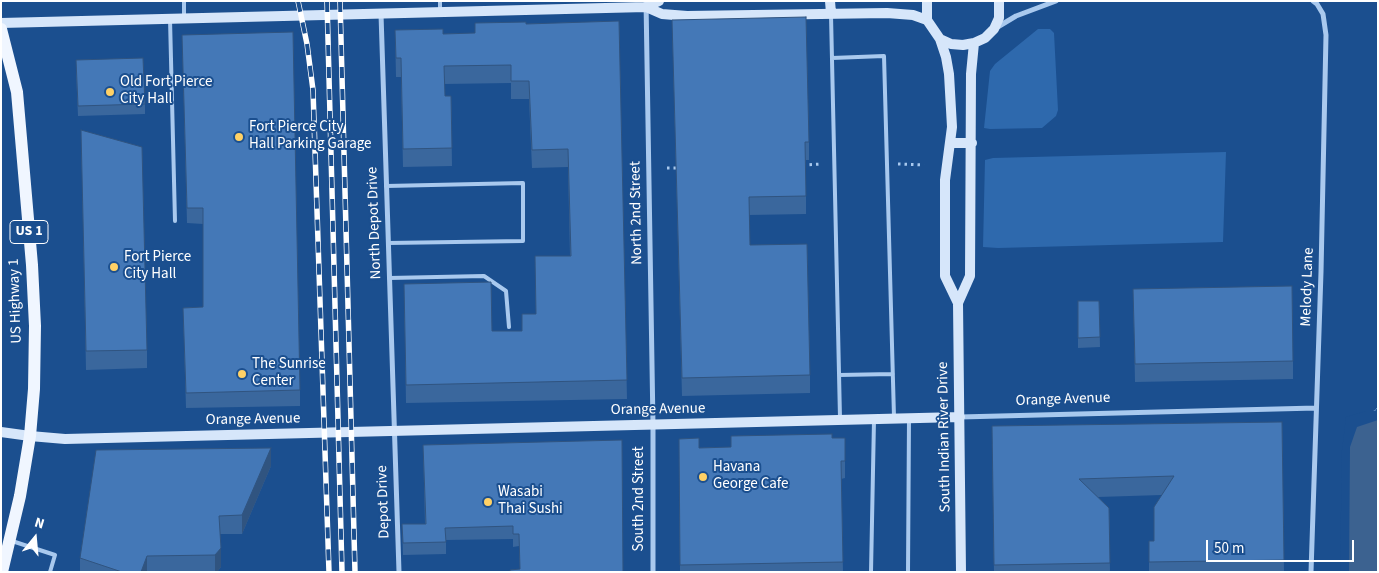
<!DOCTYPE html>
<style>
body{margin:0}
#map{position:relative;width:1379px;height:573px;overflow:hidden;background:#1b4f8f;font-family:"Source Sans 3",sans-serif}
canvas{display:block}
.frame{position:absolute;inset:0;border:2px solid #fff;pointer-events:none}
.north{position:absolute;left:10px;top:513px;width:50px;height:50px;-webkit-text-stroke:4px #1b4f8f;paint-order:stroke;rotate:17deg;font-size:14px;font-weight:700;line-height:20px;text-align:center;color:#fff}
.north::after{content:'';display:block;margin:auto;width:18px;height:22px;background:#fff;clip-path:polygon(50% 0,100% 100%,50% 72%,0 100%)}
.scale{position:absolute;left:1206px;top:540px;width:148px;height:22px;box-sizing:border-box;border:2px solid #fff;border-top:0;padding-left:6px;font-size:15px;line-height:18px;white-space:nowrap;color:#fff;-webkit-text-stroke:4px #1b4f8f;paint-order:stroke}
</style>
<div id="map">
<canvas width="1379" height="573"></canvas>
<div class="frame"></div>
<div class="north">N</div>
<div class="scale">50 m</div>
</div>
<script>
const g = document.querySelector('canvas').getContext('2d');
g.lineJoin = 'round';
function fillPath(path, color) { g.fillStyle = color; g.fill(path, 'evenodd'); }
const poly = rows => new Path2D(rows.map(r => 'M' + r).join(''));
function strokePath(path, color, width, dash) { g.strokeStyle = color; g.lineWidth = width; g.lineCap = dash ? 'butt' : 'round'; g.setLineDash(dash || []); g.stroke(path); }
function label(font, color, halo, rows, align = 'center') {
  g.font = font + ' "Source Sans 3",sans-serif'; g.lineWidth = 4; g.setLineDash([]); g.textBaseline = 'middle'; g.strokeStyle = halo; g.fillStyle = color; for (const [text, x, y, turn = 0] of rows) {
    g.save(); g.translate(x, y); g.rotate((+turn || 0) * Math.PI / 180); g.textAlign = isNaN(turn) ? turn : align; if (halo) g.strokeText(text, 0, 0); g.fillText(text, 0, 0); g.restore();
  }
}
fillPath(poly([
 [1038,29,1050,29,1054,33,1058,110,1056,116,1042,128,990,129,984,128,990,71,995,64],
 [1226,152,1223,242,998,248,983,247,985,160,993,158]
]), '#2e69ad');
const water = poly([
 [1378,407,1378,572,1342,572,1348,418,1375,411,1378,407]
]);
fillPath(water, '#3c6290');
strokePath(water, '#9cc4f0', 1);
fillPath(poly([
 [1378,407,1378,420,1357,427,1350,447,1349,572,1340,572,1342,450,1346,417,1366,411,1375,411]
]), '#1b4f8f');
strokePath(poly([
 [898,164,924,165],
 [803,165,821,164],
 [667,168,679,168]
]), '#a9c9ee', 3, [2.5, 4]);
strokePath(poly([
 [184,1,184,17],
 [440,1,440,10],
 [831,15,840,418],
 [170,19,175,221],
 [832,58,884,56,894,417],
 [386,186,523,183,523,241,388,243],
 [389,278,484,276,506,291,509,327],
 [839,375,893,374],
 [12,541,55,555,50,572],
 [871,572,874,420],
 [908,572,909,419]
]), '#a9c9ee', 4);
strokePath(poly([
 [646,1,653,425,653,572],
 [381,14,399,572],
 [996,28,1016,16,1056,1],
 [960,417,1316,408],
 [1311,572,1321,272,1326,35,1323,14,1317,4,1313,1]
]), '#a9c9ee', 5);
strokePath(poly([
 [830,1,831,13],
 [927,1,927,20,940,39,951,44,963,45,974,43,985,38,994,29,999,18,999,1],
 [646,7,662,14,687,16,887,13,913,15,927,20],
 [1,23,646,7,659,1],
 [940,39,946,57,949,74,952,127,945,180,945,276,958,303,961,572],
 [950,143,972,143],
 [958,303,970,276,971,74,974,43],
 [1,432,30,436,65,439,960,417]
]), '#d6e6fa', 10);
strokePath(poly([
 [1,29,17,92,32,265,35,326,34,389,30,436,20,496,2,572]
]), '#f0f6ff', 12);
const rail = poly([
 [298,1,307,44,313,90,329,572],
 [327,1,342,572],
 [340,1,355,572]
]);
strokePath(rail, '#fff', 5.5);
strokePath(rail, '#1b4f8f', 4, [11]);
fillPath(poly([
 [672,20,809,142,809,160,806,160,806,214,749,215,750,245,810,375,810,393,682,396],
 [619,21,627,399,406,403,404,284,492,331,522,331,536,314,535,256,570,256,568,167,532,168,529,99,511,99,511,83,444,84,445,96,451,96,452,166,403,167,401,77,396,77,395,30,443,34,475,33,526,24],
 [182,35,300,390,300,406,186,408,183,308,203,307,203,224,187,223],
 [76,70,145,104,145,114,78,116],
 [81,130,147,350,147,368,86,370],
 [1133,289,1293,361,1293,379,1135,382],
 [1078,301,1099,301,1100,347,1078,348],
 [1282,422,1284,572,1149,572,1149,541,1154,541,1162,495,1098,497,1109,508,1110,572,994,572,992,444],
 [832,438,845,461,845,478,841,479,843,572,680,572,679,439,699,448,731,447],
 [622,440,520,569,519,546,513,547,513,539,446,540,446,554,403,555,402,524,425,524,423,445],
 [271,466,242,534,220,534,221,567,217,572,80,572,80,558]
]), '#3a679d');
fillPath(poly([
 [271,448,271,466,242,534,242,515],
 [221,548,221,567,217,572,215,572,215,555],
 [147,556,147,572,141,572]
]), '#305480');
const building = poly([
 [806,17,809,142,805,142,806,196,749,197,750,245,807,244,810,375,682,378,672,20,806,17],
 [619,21,627,380,406,385,404,284,491,282,492,331,522,331,522,314,536,314,535,256,571,256,568,149,532,150,529,81,511,81,511,65,444,66,445,96,451,96,452,148,403,149,401,58,396,58,395,30,443,29,443,34,475,33,475,23,526,22,526,24,619,21],
 [293,32,300,390,186,393,183,308,203,307,203,208,187,208,182,35,293,32],
 [143,58,145,104,78,106,76,60,143,58],
 [81,130,142,147,147,350,86,351,81,130],
 [1292,286,1293,361,1135,364,1133,289,1292,286],
 [1078,301,1099,301,1100,337,1078,338,1078,301],
 [1282,422,1284,560,1149,562,1149,541,1154,541,1154,507,1174,476,1079,479,1109,508,1110,563,994,565,992,426,1282,422],
 [832,434,832,438,845,438,845,461,841,461,843,562,680,565,679,439,699,438,699,448,731,447,731,436,832,434],
 [622,440,623,572,510,572,510,570,520,569,519,534,513,534,513,526,445,528,446,542,403,543,402,524,426,524,423,445,622,440],
 [271,448,242,515,219,516,221,548,215,555,147,556,141,572,122,572,80,558,96,450,271,448]
]);
fillPath(building, '#4478b7');
strokePath(building, '#305480', 1);
for (const [x, y, r, color] of [
 [110,92,5,"#ffd166"],
 [239,137,5,"#ffd166"],
 [114,267,5,"#ffd166"],
 [242,374,5,"#ffd166"],
 [703,477,5,"#ffd166"],
 [488,502,5,"#ffd166"]
]) { const dot = new Path2D(); dot.arc(x, y, r, 0, 2 * Math.PI); g.fillStyle = color; g.fill(dot); strokePath(dot, '#1b4f8f', 2); }
for (const [x, y, w] of [
 [29,232,38]
]) { const box = new Path2D(); box.roundRect(x - w / 2, y - 11.5, w, 23, 4); g.fillStyle = '#1b4f8f'; g.fill(box); strokePath(box, '#fff', 1); }
label('bold 14px', '#fff', null, [
 ["US 1",29,232]
]);
label('15px', '#fff', '#1b4f8f', [
 ["Old Fort Pierce",120,83],
 ["City Hall",120,100],
 ["Fort Pierce City",249,128],
 ["Hall Parking Garage",249,145],
 ["Fort Pierce",124,258],
 ["City Hall",124,275],
 ["The Sunrise",252,365],
 ["Center",252,382],
 ["Havana",713,468],
 ["George Cafe",713,485],
 ["Wasabi",498,493],
 ["Thai Sushi",498,510]
], 'left');
label('15px', '#fff', '#1b4f8f', [
 ["North 2nd Street",637,213,-91],
 ["North Depot Drive",375,223,-92],
 ["Melody Lane",1308,287,-88],
 ["US Highway 1",16,301,-92],
 ["Orange Avenue",1063,400,-2],
 ["Orange Avenue",658,410,-1],
 ["Orange Avenue",253,420,-1],
 ["South Indian River Drive",945,437,-91],
 ["South 2nd Street",640,499,-90],
 ["Depot Drive",384,502,-92]
]);
</script>
